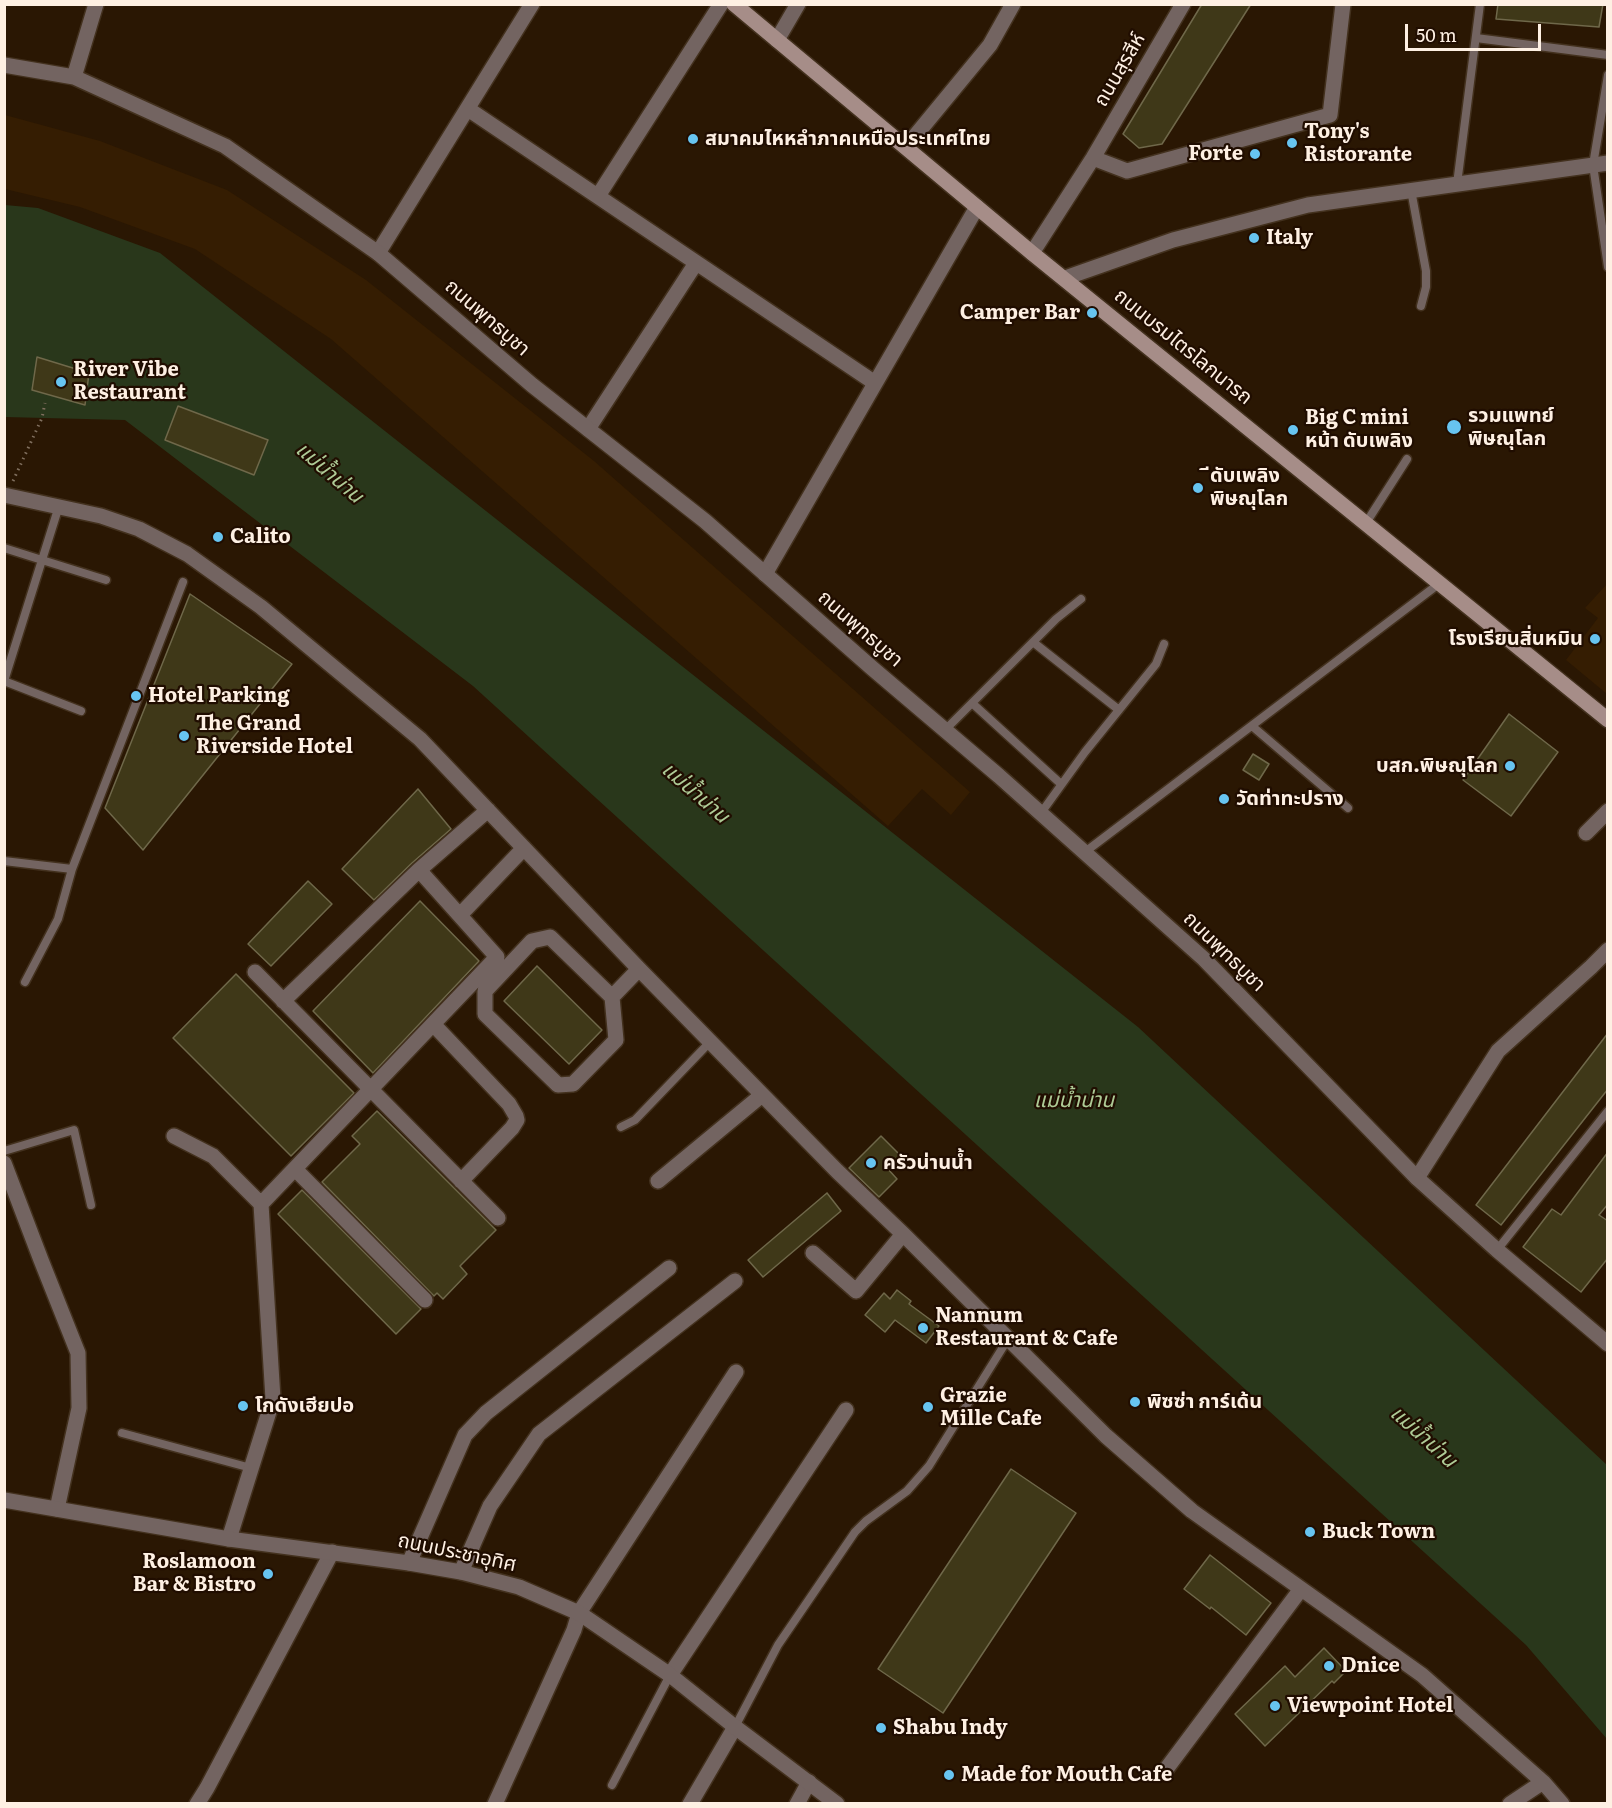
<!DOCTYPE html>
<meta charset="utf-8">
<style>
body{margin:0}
#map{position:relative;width:1612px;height:1808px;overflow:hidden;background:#2a1703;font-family:Literata,serif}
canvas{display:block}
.frame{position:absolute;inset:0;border:6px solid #fef0e3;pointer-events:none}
.scale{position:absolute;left:1405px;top:24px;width:136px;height:27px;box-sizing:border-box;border:3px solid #fef0e3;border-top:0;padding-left:8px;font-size:18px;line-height:21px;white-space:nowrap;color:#fef0e3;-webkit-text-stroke:4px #200d00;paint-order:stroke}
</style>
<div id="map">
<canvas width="1612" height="1808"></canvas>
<div class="frame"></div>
<div class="scale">50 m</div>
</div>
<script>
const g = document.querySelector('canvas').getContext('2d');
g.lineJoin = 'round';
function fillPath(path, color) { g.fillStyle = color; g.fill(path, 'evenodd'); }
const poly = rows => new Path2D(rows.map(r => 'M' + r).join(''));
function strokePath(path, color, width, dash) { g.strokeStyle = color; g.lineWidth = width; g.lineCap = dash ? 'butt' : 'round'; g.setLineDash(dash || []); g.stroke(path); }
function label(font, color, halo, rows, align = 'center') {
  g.font = font + ' Literata,"Noto Sans Thai",serif'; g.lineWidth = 4.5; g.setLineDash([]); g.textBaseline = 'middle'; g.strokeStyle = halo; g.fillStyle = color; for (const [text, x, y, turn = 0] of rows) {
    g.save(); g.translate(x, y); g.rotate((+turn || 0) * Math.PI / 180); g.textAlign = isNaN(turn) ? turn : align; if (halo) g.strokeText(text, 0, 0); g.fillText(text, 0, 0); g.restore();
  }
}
fillPath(poly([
 [5,115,100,141,227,190,366,280,594,461,970,792,951,815,922,789,888,826,331,339,195,249,80,207,5,189],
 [1607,584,1607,694,1566,660,1598,618,1585,608]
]), '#351d02');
fillPath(poly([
 [5,205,38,208,160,253,1138,1027,1607,1465,1607,1739,1526,1645,473,686,125,420,5,417]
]), '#29371b');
const building = poly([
 [1202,4,1251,4,1162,144,1139,148,1123,134,1202,4],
 [1498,4,1603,4,1599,27,1496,19,1498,4],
 [37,357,89,373,85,405,32,390,37,357],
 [178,406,268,440,254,475,165,440,178,406],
 [190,594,292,664,143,850,105,808,190,594],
 [1509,714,1558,752,1511,816,1463,780,1509,714],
 [1253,754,1269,764,1259,780,1243,770,1253,754],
 [418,789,451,829,412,863,374,900,342,869,418,789],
 [308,881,332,904,271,966,248,944,308,881],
 [420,901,479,961,373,1073,313,1011,420,901],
 [537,966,602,1030,569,1064,504,1001,537,966],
 [236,974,354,1093,291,1156,173,1038,236,974],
 [1608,1033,1608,1089,1501,1225,1476,1205,1608,1033],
 [377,1111,496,1230,460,1266,467,1274,443,1299,437,1293,434,1296,322,1182,360,1144,352,1136,377,1111],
 [881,1136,901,1156,888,1169,897,1179,879,1197,849,1168,881,1136],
 [1608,1152,1608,1204,1599,1215,1608,1221,1608,1258,1581,1292,1523,1247,1552,1209,1561,1215,1608,1152],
 [302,1190,421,1309,396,1334,278,1214,302,1190],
 [827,1193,841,1211,763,1277,748,1260,827,1193],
 [897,1290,911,1301,909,1304,939,1326,926,1343,895,1320,885,1332,865,1315,884,1293,890,1299,897,1290],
 [1011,1469,1076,1513,943,1713,878,1669,1011,1469],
 [1210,1555,1271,1603,1246,1635,1211,1607,1210,1609,1184,1589,1210,1555],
 [1324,1648,1346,1671,1334,1683,1332,1681,1265,1746,1235,1714,1285,1666,1295,1677,1324,1648]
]);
fillPath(building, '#3f3818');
strokePath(building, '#6f684a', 1.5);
const service = poly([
 [1476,38,1608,55],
 [1608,75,1593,165,1608,267],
 [1457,184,1480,4],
 [1411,190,1426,271,1426,287,1421,306],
 [1366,523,1407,459],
 [4,548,42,560,59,506],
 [1033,642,1119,710],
 [4,681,42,560,106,580],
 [4,681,81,711],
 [972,703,1061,784],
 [1252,726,1348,808],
 [945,730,1056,619,1081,599],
 [1041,813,1085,752,1156,664,1164,644],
 [1085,852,1440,583],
 [4,861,72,869],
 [25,982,58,919,72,869,183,582],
 [621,1127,635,1120,710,1042],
 [4,1151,74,1130,91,1205],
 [1497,1250,1608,1111],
 [122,1433,251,1468],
 [735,1727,778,1645,855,1532,866,1521,907,1491,929,1466,1008,1339],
 [612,1785,670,1675]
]);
const minor = poly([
 [777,40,798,4],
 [468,109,875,383],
 [906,147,990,45,1013,4],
 [598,196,721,4],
 [378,253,532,4],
 [1065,278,1173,240,1308,205,1608,163],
 [588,429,696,263],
 [4,495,101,516,139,529,187,554,261,607,420,739,639,969,837,1171,903,1234,1106,1436,1192,1511,1422,1675,1543,1782,1562,1804],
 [765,574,977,207],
 [1586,833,1608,811],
 [460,915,524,848],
 [255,972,498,1218],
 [612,997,616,1040,573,1084,558,1085,485,1014,485,991,532,941,550,937,612,997,639,969],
 [283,1001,419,870,488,810],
 [433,1024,509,1104,516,1116,517,1120,512,1128,461,1181],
 [174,1136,213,1156,261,1204,273,1399,229,1539],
 [4,1163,41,1260,78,1353,79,1408,57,1509],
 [295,1169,425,1300],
 [1417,1178,1498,1051,1591,967,1608,950],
 [658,1181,762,1095],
 [261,1204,497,957,419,870],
 [813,1253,856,1291,903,1234],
 [409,1563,465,1435,486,1413,669,1268],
 [461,1572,490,1506,539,1434,735,1281],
 [670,1675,846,1410],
 [1164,1772,1301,1589],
 [197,1804,207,1788,332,1552],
 [495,1804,574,1630,579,1613,736,1372],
 [690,1804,735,1727],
 [797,1804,809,1782],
 [1510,1804,1543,1782]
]);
const tertiary = poly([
 [4,65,74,77,225,146,378,253,532,385,705,521,872,668,999,776,1204,959,1417,1178,1497,1250,1608,1344],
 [74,77,96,4],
 [1093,158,1127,171,1330,115,1343,4],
 [1032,253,1093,158,1183,4],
 [4,1500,229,1539,409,1563,461,1572,519,1587,579,1613,670,1675,735,1727,837,1804]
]);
const secondary = poly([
 [734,4,1032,253,1608,720]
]);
strokePath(service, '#43311e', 11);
strokePath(minor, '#43311e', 18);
strokePath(tertiary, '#43311e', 18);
strokePath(secondary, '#43311e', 18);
strokePath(poly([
 [13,481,42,418,45,403]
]), '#81705f', 3, [1.5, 4.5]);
strokePath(service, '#736461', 8);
strokePath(minor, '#736461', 15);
strokePath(tertiary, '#736461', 15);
strokePath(secondary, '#a68d88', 15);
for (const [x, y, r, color] of [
 [693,139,6,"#67c4f0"],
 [1292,143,6,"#67c4f0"],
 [1255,154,6,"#67c4f0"],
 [1254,238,6,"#67c4f0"],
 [1092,313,6,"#67c4f0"],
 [61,382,6,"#67c4f0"],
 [1454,427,8,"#67c4f0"],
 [1293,430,6,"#67c4f0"],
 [1198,488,6,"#67c4f0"],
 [218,537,6,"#67c4f0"],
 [1595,639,6,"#67c4f0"],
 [136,696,6,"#67c4f0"],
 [184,736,6,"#67c4f0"],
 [1510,766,6,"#67c4f0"],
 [1224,799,6,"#67c4f0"],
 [871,1163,6,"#67c4f0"],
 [923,1328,6,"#67c4f0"],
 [1135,1402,6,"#67c4f0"],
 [243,1406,6,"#67c4f0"],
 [928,1407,6,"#67c4f0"],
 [1310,1532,6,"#67c4f0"],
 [268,1574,6,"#67c4f0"],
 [1329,1666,6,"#67c4f0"],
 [1275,1706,6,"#67c4f0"],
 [881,1728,6,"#67c4f0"],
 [949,1775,6,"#67c4f0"]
]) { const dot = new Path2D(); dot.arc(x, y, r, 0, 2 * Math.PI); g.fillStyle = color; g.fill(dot); strokePath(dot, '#200d00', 2); }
label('20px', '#fef0e3', '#200d00', [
 ["ถนนสุรสีห์",1120,70,-60],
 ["ถนนพุทธบูชา",487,318,41],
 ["ถนนบรมไตรโลกนารถ",1183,347,39],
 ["ถนนพุทธบูชา",860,629,41],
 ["ถนนพุทธบูชา",1224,952,44],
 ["ถนนประชาอุทิศ",457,1553,12]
]);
label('bold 20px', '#fef0e3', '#200d00', [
 ["Tony's",1304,132],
 ["Ristorante",1304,155],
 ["สมาคมไหหลำภาคเหนือประเทศไทย",705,139],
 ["Forte",1243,154,"right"],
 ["Italy",1266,238],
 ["Camper Bar",1080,313,"right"],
 ["River Vibe",73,370],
 ["Restaurant",73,393],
 ["รวมแพทย์",1468,416],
 ["พิษณุโลก",1468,439],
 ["Big C mini",1305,418],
 ["หน้า ดับเพลิง",1305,441],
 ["ีดับเพลิง",1210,476],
 ["พิษณุโลก",1210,499],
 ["Calito",230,537],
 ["โรงเรียนสิ่นหมิน",1583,639,"right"],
 ["Hotel Parking",148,696],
 ["The Grand",196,724],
 ["Riverside Hotel",196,747],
 ["บสก.พิษณุโลก",1498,766,"right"],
 ["วัดท่าทะปราง",1236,799],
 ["ครัวน่านน้ำ",883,1163],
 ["Nannum",935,1316],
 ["Restaurant & Cafe",935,1339],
 ["Grazie",940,1396],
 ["Mille Cafe",940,1419],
 ["พิซซ่า การ์เด้น",1147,1402],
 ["โกดังเฮียปอ",255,1406],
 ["Buck Town",1322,1532],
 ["Roslamoon",256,1562,"right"],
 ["Bar & Bistro",256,1585,"right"],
 ["Dnice",1341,1666],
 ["Viewpoint Hotel",1287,1706],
 ["Shabu Indy",893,1728],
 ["Made for Mouth Cafe",961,1775]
], 'left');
label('italic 21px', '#aecb96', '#200d00', [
 ["แม่น้ำน่าน",329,473,41],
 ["แม่น้ำน่าน",695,793,41],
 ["แม่น้ำน่าน",1074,1101],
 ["แม่น้ำน่าน",1423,1437,42]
]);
</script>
